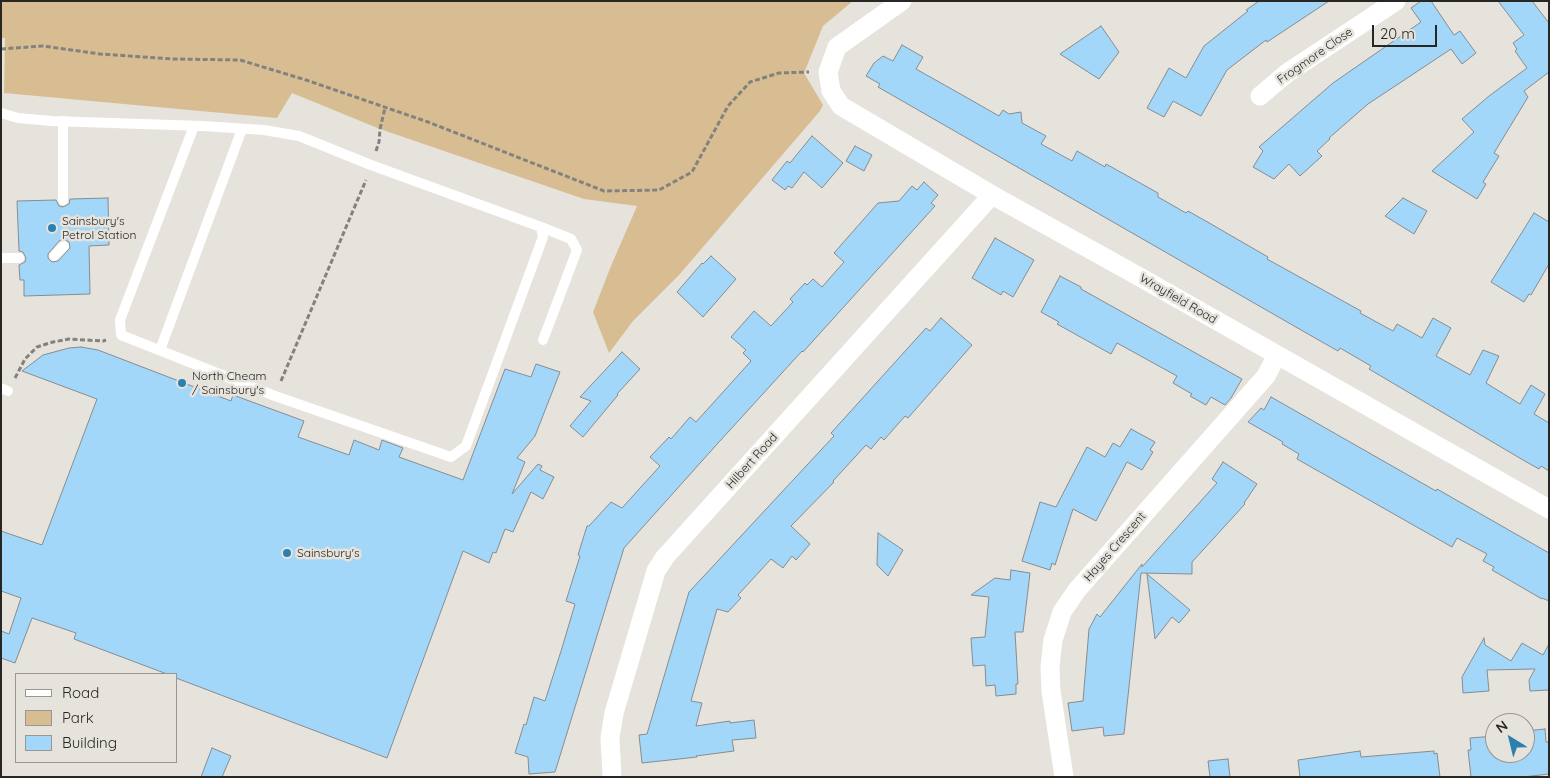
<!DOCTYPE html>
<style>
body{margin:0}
#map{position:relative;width:1550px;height:778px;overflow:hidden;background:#e6e2dc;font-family:Quicksand,sans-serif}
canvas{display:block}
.frame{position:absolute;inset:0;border:2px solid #272623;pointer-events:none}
.legend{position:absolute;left:15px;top:673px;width:162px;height:90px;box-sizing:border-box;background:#e6e2dc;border:1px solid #9a9792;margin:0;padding:6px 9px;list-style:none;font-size:15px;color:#272623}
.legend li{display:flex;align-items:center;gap:10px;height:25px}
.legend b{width:25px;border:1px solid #9a9792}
.north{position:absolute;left:1485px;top:713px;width:50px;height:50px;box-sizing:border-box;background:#e6e2dc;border:1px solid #9a9792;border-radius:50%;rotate:324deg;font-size:14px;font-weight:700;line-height:20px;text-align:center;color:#272623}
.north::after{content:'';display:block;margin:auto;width:18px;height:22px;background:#2b80b0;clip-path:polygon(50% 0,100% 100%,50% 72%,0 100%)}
.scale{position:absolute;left:1372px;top:25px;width:65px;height:22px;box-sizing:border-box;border:2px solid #272623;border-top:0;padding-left:6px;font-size:15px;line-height:18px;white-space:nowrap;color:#272623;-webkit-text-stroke:4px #e6e2dc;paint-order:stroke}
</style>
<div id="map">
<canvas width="1550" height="778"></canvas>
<div class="frame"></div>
<ul class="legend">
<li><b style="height:6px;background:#fff"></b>Road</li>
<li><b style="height:14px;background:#d8bd93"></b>Park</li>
<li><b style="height:14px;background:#a3d7f9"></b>Building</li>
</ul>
<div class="north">N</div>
<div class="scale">20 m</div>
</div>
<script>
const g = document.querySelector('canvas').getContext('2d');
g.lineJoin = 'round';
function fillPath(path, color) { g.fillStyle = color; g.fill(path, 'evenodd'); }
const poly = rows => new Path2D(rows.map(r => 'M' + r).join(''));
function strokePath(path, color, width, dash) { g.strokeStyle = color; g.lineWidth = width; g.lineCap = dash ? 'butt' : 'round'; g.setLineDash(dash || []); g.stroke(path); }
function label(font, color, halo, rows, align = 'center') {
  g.font = font + ' Quicksand,sans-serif'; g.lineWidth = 5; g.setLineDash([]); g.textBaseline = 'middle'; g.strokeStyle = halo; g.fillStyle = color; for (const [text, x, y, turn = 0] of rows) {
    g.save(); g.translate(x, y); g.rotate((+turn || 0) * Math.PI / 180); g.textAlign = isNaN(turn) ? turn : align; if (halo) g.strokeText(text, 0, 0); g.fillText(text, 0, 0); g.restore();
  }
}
fillPath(poly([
 [1,1,853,1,823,26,804,73,823,105,820,111,679,275,633,321,609,353,593,312,611,266,637,206,584,199,380,129,292,93,277,118,4,93,5,38,1,38]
]), '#d8bd93');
const building = poly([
 [1259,1,1329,1,1267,42,1266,40,1227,70,1201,116,1173,101,1164,117,1147,108,1169,68,1186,78,1204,46,1248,11,1246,10,1259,1],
 [1421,1,1431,1,1454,35,1460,31,1476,53,1462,64,1451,49,1368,104,1329,138,1330,139,1317,151,1322,156,1300,176,1289,164,1274,179,1253,167,1263,151,1259,147,1333,83,1421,22,1411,8,1421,1],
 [1498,1,1532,1,1549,23,1549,72,1524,91,1528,97,1494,153,1499,156,1483,182,1486,184,1477,199,1432,171,1474,132,1462,119,1489,96,1527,68,1515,51,1517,49,1513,43,1524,35,1498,1],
 [1101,26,1119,52,1099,79,1060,54,1101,26],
 [902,45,923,57,916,69,964,96,999,116,1003,110,1009,114,1021,112,1022,123,1046,136,1041,144,1072,161,1077,151,1105,167,1106,164,1158,193,1158,197,1186,213,1188,211,1211,224,1268,257,1267,259,1361,311,1360,313,1393,331,1397,324,1422,338,1433,318,1451,328,1436,356,1470,375,1483,350,1499,356,1486,383,1520,404,1531,385,1545,394,1534,414,1549,423,1549,471,1541,466,1539,469,1523,460,1369,369,1371,366,1340,348,1338,351,1315,338,878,87,880,84,866,76,874,63,883,56,893,61,902,45],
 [812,136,843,163,822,188,804,172,792,188,788,186,785,190,772,180,787,161,790,163,812,136],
 [855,146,872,155,864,171,846,161,855,146],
 [924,182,938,195,931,203,935,206,803,352,802,351,719,442,624,548,555,772,529,774,528,757,515,753,524,724,526,725,534,697,545,701,562,648,575,604,566,601,580,556,578,555,587,526,589,526,611,502,622,508,660,466,650,457,669,437,671,439,690,417,696,422,751,361,743,353,746,350,731,337,754,311,771,326,793,302,790,299,805,283,807,285,813,279,822,287,844,262,834,253,878,203,899,201,912,186,917,190,924,182],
 [108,198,109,245,89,246,90,294,24,296,24,280,20,280,19,265,25,262,26,258,23,252,19,251,17,201,56,200,59,206,63,207,69,204,70,199,108,198],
 [63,239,69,242,70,248,58,261,52,262,48,258,48,254,59,241,63,239],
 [1403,198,1427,211,1414,234,1385,216,1403,198],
 [1534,213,1549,222,1549,264,1531,295,1529,294,1524,302,1491,282,1534,213],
 [995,238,1034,260,1013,297,1003,291,1001,295,972,278,995,238],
 [711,256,736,279,703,317,677,292,702,263,703,264,711,256],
 [1060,276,1081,287,1081,289,1242,379,1231,398,1225,405,1211,397,1206,405,1190,396,1192,394,1173,383,1177,376,1117,343,1111,354,1057,324,1059,322,1041,312,1060,276],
 [941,318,972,345,908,418,905,416,884,440,881,437,871,449,866,445,833,481,834,482,791,526,810,544,796,560,792,556,783,568,771,559,738,595,741,598,728,612,717,609,691,701,702,703,696,726,730,721,730,723,754,720,756,738,732,740,734,751,696,756,697,757,642,763,639,735,647,734,689,592,834,436,831,433,926,328,930,331,941,318],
 [81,347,98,350,231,401,233,395,304,421,298,437,349,455,354,440,379,450,382,440,403,448,399,457,463,480,505,369,531,377,536,364,560,372,535,436,517,458,525,462,512,494,538,464,542,466,540,470,554,477,543,499,531,492,513,532,505,529,496,553,493,552,489,563,463,551,387,758,176,678,176,674,167,674,74,639,76,633,32,618,15,663,1,658,1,631,9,634,21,598,1,591,1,531,42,545,97,399,22,371,43,355,69,348,81,347],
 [622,352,640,369,617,394,618,395,583,437,570,426,591,401,580,397,622,352],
 [1271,397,1436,491,1437,489,1549,553,1549,601,1542,598,1542,599,1492,570,1494,567,1483,561,1487,554,1457,538,1452,547,1297,459,1299,454,1282,444,1283,442,1248,422,1261,408,1264,410,1271,397],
 [1131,429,1155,442,1150,450,1153,452,1142,470,1127,462,1096,521,1073,509,1055,565,1052,563,1050,570,1022,561,1040,502,1056,507,1087,447,1105,457,1113,443,1120,447,1131,429],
 [1223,462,1257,484,1244,503,1245,504,1192,562,1192,574,1141,573,1124,734,1104,736,1103,727,1072,731,1068,703,1083,701,1089,629,1097,614,1100,617,1142,564,1142,567,1217,483,1212,479,1223,462],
 [878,533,903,550,888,576,877,565,878,533],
 [1011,570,1030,573,1023,632,1015,632,1018,684,1016,684,1016,694,996,696,995,685,986,686,985,665,973,666,971,638,985,637,989,597,971,595,995,578,1010,580,1011,570],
 [1147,574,1190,610,1179,623,1172,617,1155,639,1147,574],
 [1484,638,1485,645,1511,661,1522,643,1543,655,1549,644,1549,690,1530,691,1529,680,1535,669,1487,670,1489,691,1463,693,1462,677,1484,638],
 [1545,729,1546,742,1549,742,1549,774,1523,777,1471,777,1468,750,1471,750,1470,738,1495,736,1495,753,1525,753,1525,731,1545,729],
 [212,748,231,756,222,777,201,777,212,748],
 [1360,751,1361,757,1434,751,1434,754,1437,753,1440,777,1300,777,1298,760,1360,751],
 [1228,759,1230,777,1210,777,1208,761,1228,759]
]);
fillPath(building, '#a3d7f9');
strokePath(building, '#868c90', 1);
strokePath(poly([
 [1,49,43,46,100,54,174,59,240,60,306,80,428,122,604,191,659,190,692,172,728,106,750,82,779,73,809,72],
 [376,151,379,142,380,129,385,108],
 [15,378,25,359,37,347,53,342,69,339,103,341,106,340],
 [281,381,366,180]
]), '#84827d', 3, [5, 2.5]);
strokePath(poly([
 [1,113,18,118,52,121,203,126,264,130,299,136,371,165,541,227,543,237,466,446,451,457,275,396,121,335,120,320,194,126],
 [63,121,63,200],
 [541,227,571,239,577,250,543,340],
 [54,256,64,246],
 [1,258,19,258],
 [160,350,242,129],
 [1,388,8,391]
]), '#fff', 10);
strokePath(poly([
 [902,1,837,47,828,72,831,91,841,106,992,195,1138,276,1549,509],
 [1260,96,1287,73,1396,1],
 [612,777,610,738,614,713,656,571,665,557,992,195],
 [1064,777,1051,691,1050,667,1053,640,1062,612,1077,590,1266,376,1277,355]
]), '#fff', 19);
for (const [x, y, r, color] of [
 [52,228,5,"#2b80b0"],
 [182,383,5,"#2b80b0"],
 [287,553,5,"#2b80b0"]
]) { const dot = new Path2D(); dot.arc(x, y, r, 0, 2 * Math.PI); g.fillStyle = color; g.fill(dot); strokePath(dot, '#e6e2dc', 2); }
label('12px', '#272623', '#e6e2dc', [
 ["Frogmore Close",1315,56,-35],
 ["Wrayfield Road",1178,299,30],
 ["Hilbert Road",752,461,-48],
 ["Hayes Crescent",1115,547,-49]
]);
label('12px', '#272623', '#e6e2dc', [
 ["Sainsbury's",62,221],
 ["Petrol Station",62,235],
 ["North Cheam",192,376],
 ["/ Sainsbury's",192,390],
 ["Sainsbury's",297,553]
], 'left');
</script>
